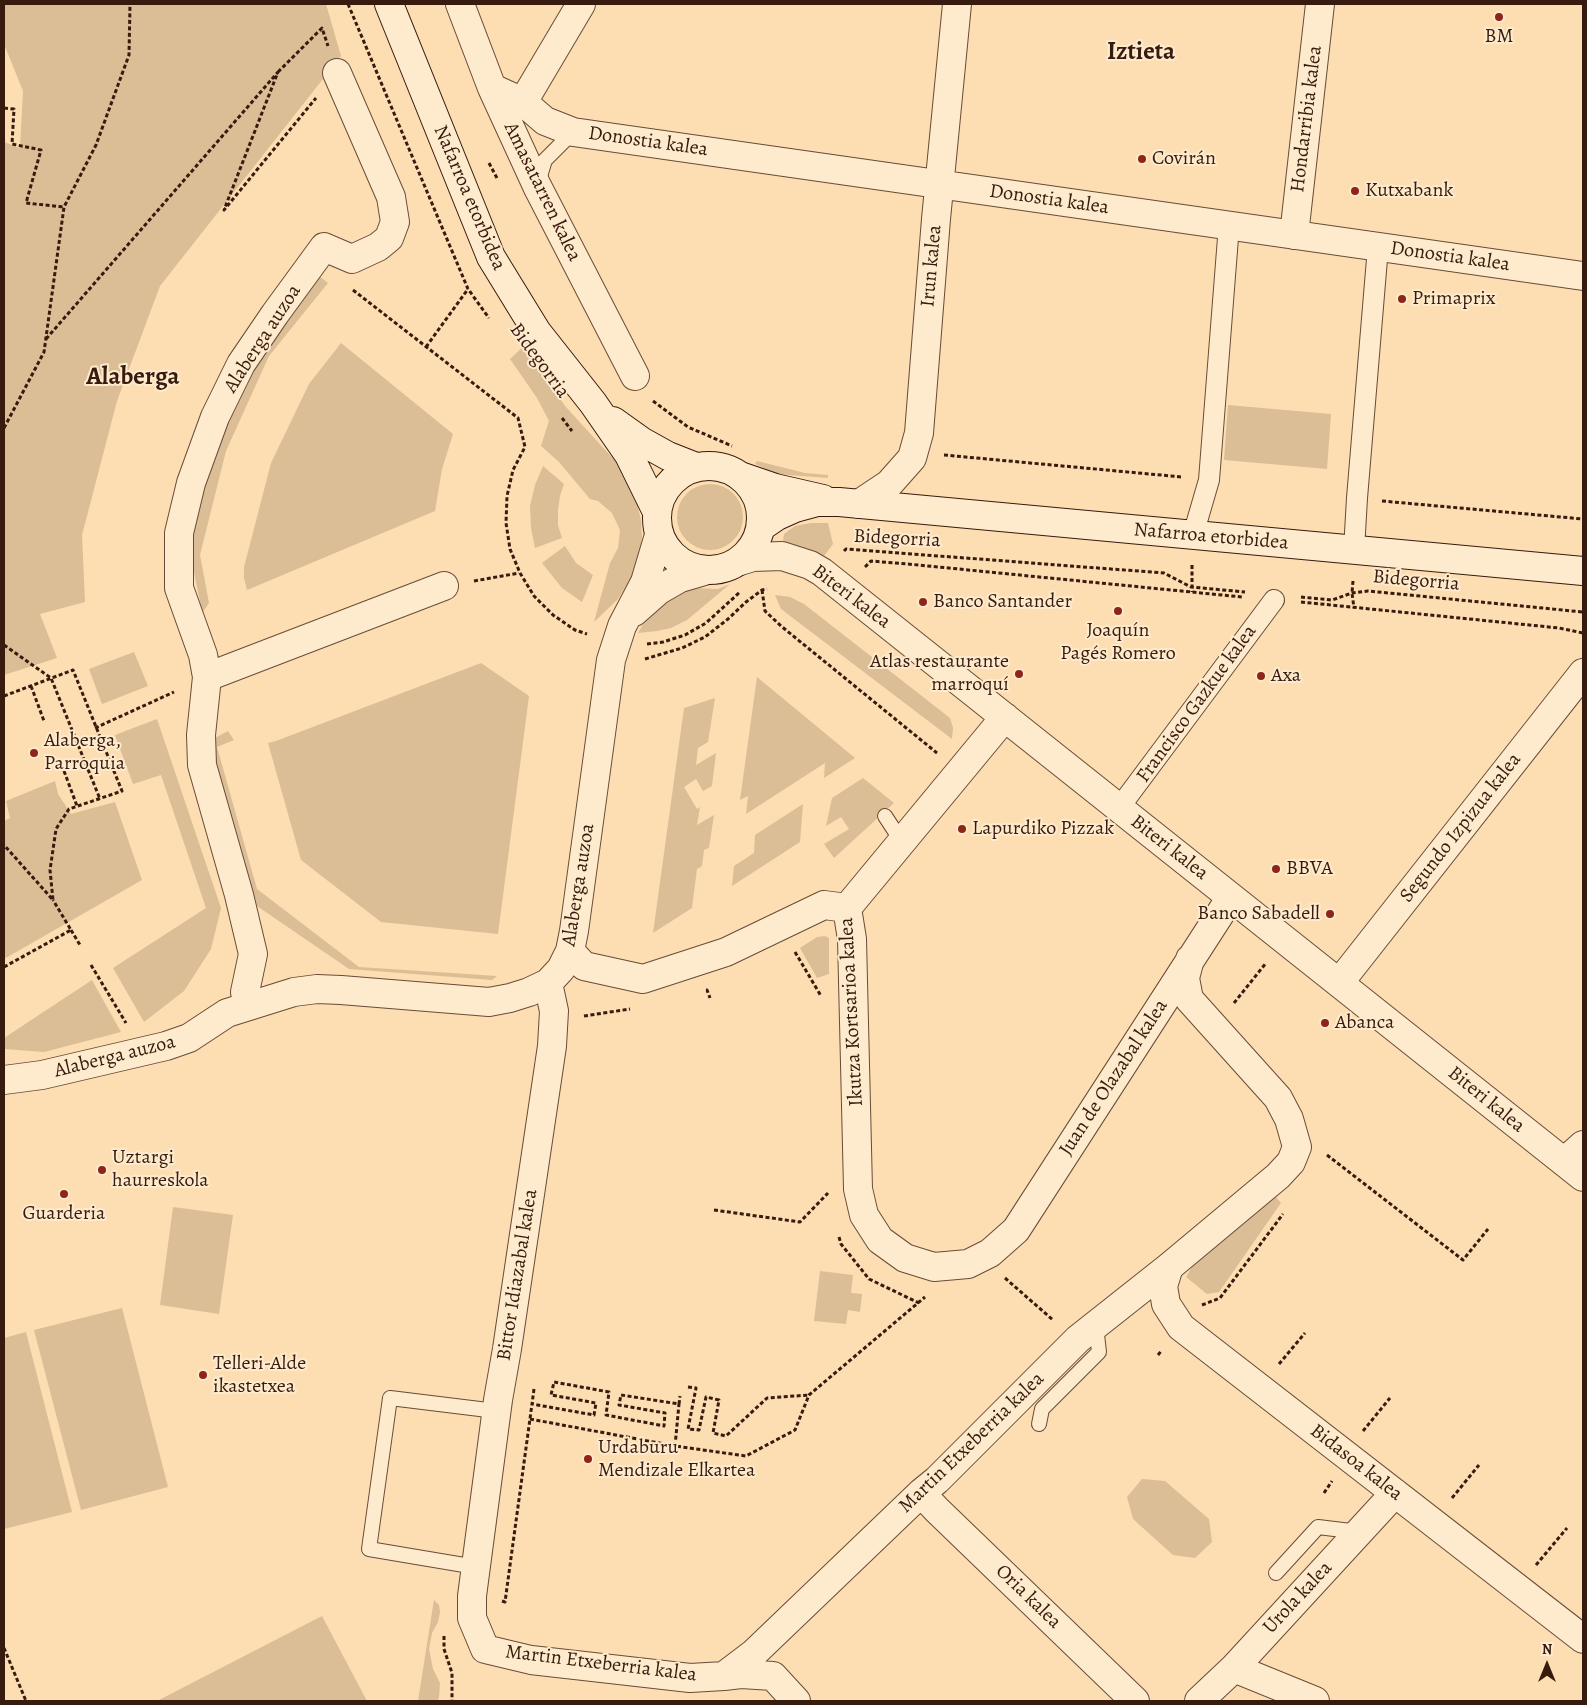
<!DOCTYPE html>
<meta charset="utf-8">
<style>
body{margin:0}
#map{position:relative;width:1587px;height:1705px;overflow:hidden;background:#fddeb2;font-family:Alegreya,serif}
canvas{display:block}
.frame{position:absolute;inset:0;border:5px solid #371b0e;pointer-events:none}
.north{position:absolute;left:1522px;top:1640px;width:50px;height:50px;-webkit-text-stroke:4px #feeacd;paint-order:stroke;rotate:0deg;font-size:14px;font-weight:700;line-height:20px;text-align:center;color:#371b0e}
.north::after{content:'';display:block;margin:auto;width:18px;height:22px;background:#371b0e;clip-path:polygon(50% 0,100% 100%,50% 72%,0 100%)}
</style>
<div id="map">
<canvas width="1587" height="1705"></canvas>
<div class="frame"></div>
<div class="north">N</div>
</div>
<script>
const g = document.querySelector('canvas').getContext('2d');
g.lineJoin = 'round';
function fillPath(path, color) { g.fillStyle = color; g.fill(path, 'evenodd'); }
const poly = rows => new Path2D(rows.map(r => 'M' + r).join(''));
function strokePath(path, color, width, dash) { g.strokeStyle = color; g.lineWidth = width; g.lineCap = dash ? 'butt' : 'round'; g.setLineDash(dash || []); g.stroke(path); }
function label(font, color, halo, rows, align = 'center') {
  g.font = font + ' Alegreya,serif'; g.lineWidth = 4; g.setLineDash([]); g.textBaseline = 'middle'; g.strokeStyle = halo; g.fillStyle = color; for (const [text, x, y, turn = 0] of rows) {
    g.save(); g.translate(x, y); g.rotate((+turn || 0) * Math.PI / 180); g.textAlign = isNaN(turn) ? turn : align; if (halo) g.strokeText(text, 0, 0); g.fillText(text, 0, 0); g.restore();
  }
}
fillPath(poly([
 [4,4,326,4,341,56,160,286,117,401,82,535,85,602,40,614,57,658,4,675,4,142,20,148,23,91,4,44],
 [314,272,328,283,269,356,226,451,200,555,209,603,203,612,200,602,186,532,220,419],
 [341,343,453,434,442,469,435,511,247,590,244,578,244,567,271,463,309,384],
 [525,345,565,406,618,464,629,482,636,499,641,520,642,537,639,558,632,576,618,599,594,622,610,563,618,548,620,530,612,513,598,501,590,499,559,462,541,446,549,421,537,398,510,359],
 [1228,405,1331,414,1327,469,1224,460],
 [757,461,805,473,828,475,828,478,777,474,755,464],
 [543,466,564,484,560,496,558,510,558,525,562,538,535,548,531,528,530,506,535,485],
 '677 517a33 33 0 1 1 66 0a33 33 0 1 1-66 0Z',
 [811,523,828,523,833,544,824,556,792,548,783,541,784,534,795,526],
 [565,546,576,563,593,575,582,602,562,588,542,563],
 [730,584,687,620,671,628,657,631,638,633,651,611,666,599,692,588,718,589],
 [775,595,790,597,804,604,950,718,953,728,952,739,781,609],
 [134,652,148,686,102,704,89,669],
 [481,663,529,696,498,934,381,922,301,860,268,743,276,741],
 [757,677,855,758,824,778,825,763,746,814,748,796,740,800],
 [715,698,708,742,698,748,696,765,716,753,712,786,703,791,696,779,684,787,697,809,700,807,697,825,714,815,709,848,704,850,702,866,697,869,692,908,653,933,684,708],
 [157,719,221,908,211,949,184,991,144,1022,113,968,206,908,161,775,133,784,115,735],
 [228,731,234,740,217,747,257,889,359,967,497,976,492,980,349,969,257,906,209,751,213,739],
 [863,778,894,803,834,858,824,844,849,829,841,817,826,826,832,798],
 [55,781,58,794,71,814,115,802,142,880,4,959,4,821,10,818,6,801],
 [803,804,800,842,732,886,734,866,754,853,755,835],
 [825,936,829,938,829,974,817,978,800,948,817,937],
 [92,980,121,1032,44,1052,4,1049,4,1038],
 [1275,1196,1281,1203,1219,1292,1207,1294,1186,1277,1195,1262],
 [173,1207,233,1215,219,1314,160,1305],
 [820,1271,853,1275,851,1293,862,1294,860,1312,848,1310,846,1324,814,1321],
 [122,1308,168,1487,81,1510,34,1330],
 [26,1332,72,1512,4,1529,4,1338],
 [1142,1479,1165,1481,1209,1519,1212,1542,1195,1558,1173,1555,1133,1519,1127,1497],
 [434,1600,439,1605,440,1612,438,1622,432,1633,429,1649,433,1669,440,1683,439,1698,437,1701,418,1701],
 [322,1616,367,1701,157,1701]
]), '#dbbd96');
const service = poly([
 [538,183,545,160,573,132],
 [885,816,902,842],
 [1039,1424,1042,1409,1099,1352,1096,1326],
 [476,1567,369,1549,390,1398,496,1411],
 [1276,1573,1318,1527,1359,1532]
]);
const pedestrian = poly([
 [1193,535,1209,480,1229,225],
 [1354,550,1357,498,1378,247],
 [1119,808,1274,600]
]);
const minor = poly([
 [460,4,492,88,537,186,635,376],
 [492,88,523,102,545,121,573,132,1583,276],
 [523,102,581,4],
 [1294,235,1320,4],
 [859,504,889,484,912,458,919,433,936,219,957,4],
 [740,561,753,557,782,556,810,565,822,572,1583,1177],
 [634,612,659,590,680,578,704,571],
 [207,677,444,586],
 [1005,717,847,908,852,939,858,1189,864,1215,880,1240,905,1258,934,1267,968,1264,990,1253,1016,1230,1231,897],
 [570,951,584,966,643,979,726,952,824,905,847,908],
 [548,983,554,1011,552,1046,507,1349,498,1400,472,1596,472,1618,485,1649,531,1660,690,1678,724,1676,753,1654,921,1493,937,1480,1078,1339,1169,1267,1278,1176,1291,1162,1297,1147,1289,1119,1278,1098,1189,999,1185,978,1190,959],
 [1339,983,1583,673],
 [248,1006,245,992,253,954,239,895,202,765,201,735,207,677,203,655,179,588,179,533,191,483,215,417,241,364,275,314,324,247,352,259,378,247,389,238,395,222,391,197,337,73],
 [4,1080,42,1075,166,1046,189,1038,227,1013,294,992,317,989,341,990,489,1002,510,998,529,992,548,983,561,969,570,951,574,931,611,660,622,626,645,582,659,535],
 [1564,1162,1583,1145],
 [1169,1267,1163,1286,1166,1304,1181,1327,1583,1639],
 [921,1493,937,1510,1135,1701],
 [1234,1668,1315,1701],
 [724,1676,741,1674,773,1676,796,1701],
 [1199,1701,1234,1668,1395,1493]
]);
const secondary = poly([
 [389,4,491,257,537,332,593,403,629,455,657,512],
 [613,421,641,441,668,456,696,467],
 '657 518a52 52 0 1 1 104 0a52 52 0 1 1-104 0Z',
 [740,476,775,488,823,499],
 [761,527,777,516,795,508,817,502,839,502,1583,571]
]);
strokePath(service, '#684c37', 16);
strokePath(pedestrian, '#684c37', 22);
strokePath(minor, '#684c37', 30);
strokePath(secondary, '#371b0e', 30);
strokePath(poly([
 [348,4,468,289,489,318],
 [278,72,322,28,328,46],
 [4,108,14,109,12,144,41,150,26,203,64,207],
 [489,163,498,180],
 [353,290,518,418,525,447,513,470,507,496,506,523,510,549,520,573,534,596,553,615,575,630,587,634],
 [46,339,278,72,224,210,316,98],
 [426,347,468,289],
 [653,401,688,427,732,446],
 [562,418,572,431],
 [4,428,44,352,64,207,96,145,129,55,130,4],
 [944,455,1182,477],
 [1382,501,1583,519],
 [844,551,846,549,1164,573,1191,587,1245,592],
 [1192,565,1192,592],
 [865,567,871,561,908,564,1242,597],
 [474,581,519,573],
 [1353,581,1352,593,1354,608],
 [762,590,765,611,781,626,937,753],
 [1301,597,1332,600,1352,593,1368,591,1583,612],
 [1301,602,1559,628,1583,633],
 [647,644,663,642,685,635,706,623,740,592],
 [4,645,51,678,100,799],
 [645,659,682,648,705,637,728,619,746,602,762,590,767,589],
 [31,686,44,721],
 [4,696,73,670,122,791,69,809,56,829,50,870,53,900,4,845],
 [95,728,174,692],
 [64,771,77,806],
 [71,930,80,945],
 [795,952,821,996],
 [91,965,126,1023],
 [4,967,71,930,53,900],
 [706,990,707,990,710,998],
 [1234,1003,1266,963],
 [584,1016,630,1009],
 [1327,1155,1463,1260,1488,1229],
 [714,1210,800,1222,828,1193],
 [839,1237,841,1244,869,1279,919,1303],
 [1005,1278,1053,1320],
 [1202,1305,1220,1298,1283,1214],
 [1158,1355,1162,1350],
 [1279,1364,1305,1333],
 [688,1387,696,1388,688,1429,699,1430,706,1397,719,1400,713,1433,726,1436,767,1398,809,1395],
 [534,1389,532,1404,594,1415,596,1403,551,1395,554,1382,609,1392,606,1415,664,1426,665,1413,619,1405,621,1395,679,1404,680,1396],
 [530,1419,675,1446,746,1456,795,1430,809,1395,925,1297],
 [1363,1431,1390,1398],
 [675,1446,679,1404],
 [1324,1493,1332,1481],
 [1452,1498,1479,1465],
 [1536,1565,1567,1528],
 [502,1601,505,1602,532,1404],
 [444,1636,444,1649,452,1673,452,1701],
 [4,1648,26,1701]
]), '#371b0e', 3, [4, 2.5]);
strokePath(service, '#feeacd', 14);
strokePath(pedestrian, '#feeacd', 20);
strokePath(minor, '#feeacd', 28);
strokePath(secondary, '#feeacd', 28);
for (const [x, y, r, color] of [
 [1499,17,5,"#8f2418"],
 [1142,159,5,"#8f2418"],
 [1355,191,5,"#8f2418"],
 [1402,299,5,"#8f2418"],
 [923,602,5,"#8f2418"],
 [1118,611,5,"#8f2418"],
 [1019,674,5,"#8f2418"],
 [1261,676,5,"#8f2418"],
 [34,753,5,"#8f2418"],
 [962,829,5,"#8f2418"],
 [1276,869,5,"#8f2418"],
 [1330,914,5,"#8f2418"],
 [1325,1023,5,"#8f2418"],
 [102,1170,5,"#8f2418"],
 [64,1194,5,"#8f2418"],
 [203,1375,5,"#8f2418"],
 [588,1459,5,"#8f2418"]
]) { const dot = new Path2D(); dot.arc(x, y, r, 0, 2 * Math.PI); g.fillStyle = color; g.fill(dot); strokePath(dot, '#feeacd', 2); }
label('20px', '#371b0e', '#feeacd', [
 ["BM",1499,37,"center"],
 ["Covirán",1152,159],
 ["Kutxabank",1365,191],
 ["Primaprix",1412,299],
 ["Banco Santander",933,602],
 ["Joaquín",1118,631,"center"],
 ["Pagés Romero",1118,654,"center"],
 ["Atlas restaurante",1009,662,"right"],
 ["marroquí",1009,685,"right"],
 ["Axa",1271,676],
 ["Alaberga,",44,741],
 ["Parroquia",44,764],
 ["Lapurdiko Pizzak",972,829],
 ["BBVA",1286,869],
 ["Banco Sabadell",1320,914,"right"],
 ["Abanca",1335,1023],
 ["Uztargi",112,1158],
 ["haurreskola",112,1181],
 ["Guarderia",64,1214,"center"],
 ["Telleri-Alde",213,1364],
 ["ikastetxea",213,1387],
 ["Urdaburu",598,1448],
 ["Mendizale Elkartea",598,1471]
], 'left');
label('20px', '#371b0e', '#feeacd', [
 ["Hondarribia kalea",1307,119,-83],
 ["Donostia kalea",648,142,8],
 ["Amasatarren kalea",542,192,64],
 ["Nafarroa etorbidea",469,198,67],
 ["Donostia kalea",1049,200,8],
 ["Donostia kalea",1450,257,8],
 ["Irun kalea",932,266,-85],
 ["Alaberga auzoa",263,339,-57],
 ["Bidegorria",539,361,54],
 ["Nafarroa etorbidea",1211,537,5],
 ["Bidegorria",897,539,3],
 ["Bidegorria",1416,581,5],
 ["Biteri kalea",851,597,37],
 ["Francisco Gazkue kalea",1197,704,-54],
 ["Segundo Izpizua kalea",1461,828,-52],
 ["Biteri kalea",1169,848,38],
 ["Alaberga auzoa",579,885,-81],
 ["Ikutza Kortsarioa kalea",852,1012,-93],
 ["Alaberga auzoa",115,1057,-14],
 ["Juan de Olazabal kalea",1114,1078,-57],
 ["Biteri kalea",1486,1100,39],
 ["Bittor Idiazabal kalea",518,1275,-81],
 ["Martin Etxeberria kalea",972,1443,-44],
 ["Bidasoa kalea",1356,1463,38],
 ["Oria kalea",1028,1597,44],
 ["Urola kalea",1298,1598,-47],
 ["Martin Etxeberria kalea",601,1664,7]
]);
label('bold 25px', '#371b0e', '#feeacd', [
 ["Iztieta",1141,53],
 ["Alaberga",133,378]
]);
</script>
